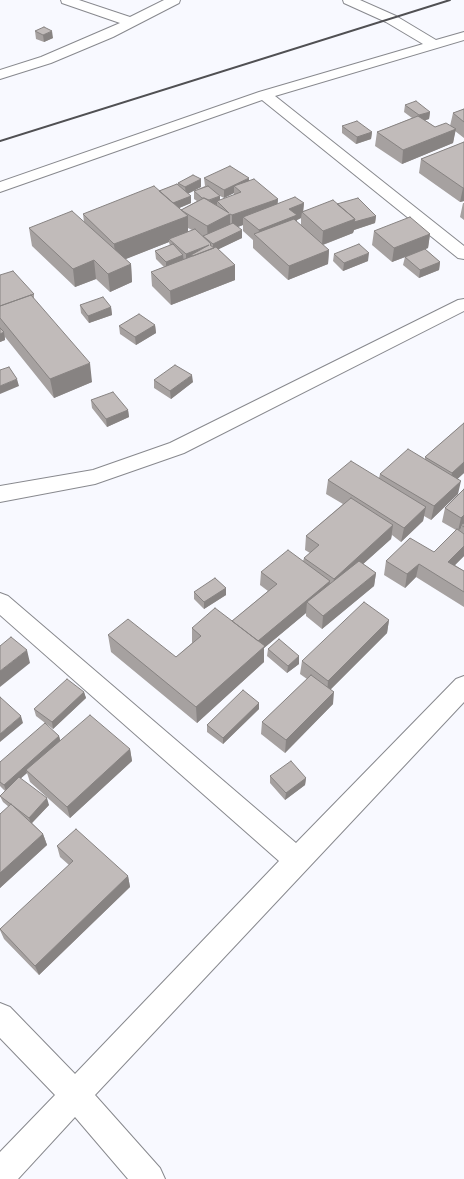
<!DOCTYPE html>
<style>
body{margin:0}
canvas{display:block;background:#f8f9ff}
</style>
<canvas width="464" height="1179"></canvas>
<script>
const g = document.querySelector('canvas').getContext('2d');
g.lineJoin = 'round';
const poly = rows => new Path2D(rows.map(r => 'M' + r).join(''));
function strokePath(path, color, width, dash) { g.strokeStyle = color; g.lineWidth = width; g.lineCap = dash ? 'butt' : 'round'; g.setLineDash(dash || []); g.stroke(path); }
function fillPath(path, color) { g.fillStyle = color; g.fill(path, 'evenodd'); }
const minor = poly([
 [61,0,79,0,130,17,164,0,180,0,179,3,113,37,51,63,0,79,0,70,41,57,120,23,62,3,61,0],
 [343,0,360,0,396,16,436,40,464,32,464,40,275,96,464,246,464,259,458,258,262,100,0,192,0,182,259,92,423,44,386,22,344,3,343,0],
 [464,299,464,311,184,453,95,484,0,502,0,486,93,470,170,443,458,300,464,299],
 [0,593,8,596,296,843,456,679,464,676,464,702,95,1095,160,1168,165,1179,128,1179,75,1117,18,1179,0,1179,0,1152,55,1095,0,1038,0,1003,10,1007,75,1074,279,861,0,615,0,593]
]);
strokePath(minor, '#88898e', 2);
fillPath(minor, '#fff');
strokePath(poly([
 [0,141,450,0]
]), '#505053', 2);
fillPath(poly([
 [35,31,53,38,44,42,36,39],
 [405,105,430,112,429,119,425,120,435,127,450,126,453,113,464,109,464,138,455,131,453,143,402,164,375,146,377,132,412,118,404,112],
 [342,126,372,132,371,139,356,144,342,133],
 [464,142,464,201,460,202,419,173,421,159],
 [204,178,249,180,278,199,277,204,304,203,303,211,337,204,376,216,375,223,354,230,353,233,323,245,329,250,328,264,288,280,253,248,253,240,243,231,243,225,238,227,242,230,242,238,218,249,235,265,235,280,171,305,152,286,151,272,164,267,156,259,155,251,170,246,169,242,125,259,131,264,132,282,110,292,96,279,75,287,32,246,29,228,84,222,83,214,159,191,178,184,178,183,201,179,201,187,188,193,191,203,179,208,181,210,197,201,194,199,194,191,205,186],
 [234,193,234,195,220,200,218,195,224,198],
 [301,218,301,225,297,222,297,220],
 [188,228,192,230,188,232],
 [463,203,464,203,464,220,460,217],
 [374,231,430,234,428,248,425,249,440,262,439,270,419,278,403,265,405,257,411,255,392,262,372,245],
 [334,254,368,261,343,271,333,261],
 [0,275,34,294,34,299,92,382,54,398,5,337,5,340,0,342],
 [80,305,111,307,112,315,89,323,81,313],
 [155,325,156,333,136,345,120,334,119,326],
 [154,380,193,382,171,399,154,388],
 [91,400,128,410,129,417,107,427,92,408],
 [464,423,464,473,458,478,458,494,431,520,424,516,423,521,401,542,392,535,391,539,363,564,376,573,374,586,322,629,306,616,306,613,264,648,264,662,197,723,111,652,108,635,176,657,192,643,192,628,232,621,268,591,260,585,261,572,303,561,304,558,310,553,305,550,306,536,343,504,326,494,328,480,379,478,380,474,425,459,425,457],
 [464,489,464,556,455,565,464,571,464,607,416,577,405,588,384,575,386,561,434,552,456,530,442,522,445,508],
 [226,588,226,595,204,609,194,599,194,592],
 [389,620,387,633,331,689,333,704,285,753,261,734,262,722,307,679,300,674,302,661],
 [268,649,299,656,299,664,287,673,267,656],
 [84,692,86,698,53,729,36,716,34,709],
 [259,703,259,709,223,744,207,732,207,725],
 [59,736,60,740,130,749,132,761,70,818,30,782,27,773,20,779,49,805,32,823,43,834,47,845,0,888,0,814,9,807,3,802,0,796,5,791,0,786,0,762],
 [270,776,306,778,305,785,285,800,270,783],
 [57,846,128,876,130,887,39,975,4,939,0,930,69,865,60,857]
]), '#a6a1a0');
fillPath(poly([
 [52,31,53,38,44,42,43,35],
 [430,112,429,119,417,123,419,115],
 [456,129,453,143,402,164,403,150],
 [372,132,371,139,356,144,357,137],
 [249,178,249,185,234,186,234,193,224,198,224,190],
 [201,179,201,187,186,195,185,187],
 [463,188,464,188,464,201,460,202],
 [191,196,191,203,170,212,170,204],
 [220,196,220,204,217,201,217,205,206,202],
 [278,199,277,213,243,217,243,225,232,229,232,215],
 [304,203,303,213,302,212,301,218,297,220,296,229,258,238,259,230,289,209],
 [230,214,230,228,208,240,207,226],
 [188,216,188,234,169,239,169,242,116,263,114,244],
 [376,216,375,223,354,230,353,233,322,245,323,231,355,219],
 [242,230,242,238,213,252,213,244],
 [430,234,428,248,392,262,394,248],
 [209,245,191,255,191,260,186,262,186,254],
 [329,250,328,264,288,280,289,266],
 [369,253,368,261,343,271,344,263],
 [183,255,184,263,166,269,166,262],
 [94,260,96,279,75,287,73,269],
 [440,262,439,270,419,278,420,270],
 [131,264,132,282,110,292,108,274],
 [235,265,235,280,171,305,170,291],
 [111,307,112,315,89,323,88,316],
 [155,325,156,333,136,345,135,337],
 [4,332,5,340,0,342,0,334],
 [90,363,92,382,54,398,50,379],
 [192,375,193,382,171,399,170,391],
 [17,379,19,386,0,394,0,386],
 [128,410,129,417,107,427,106,419],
 [464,462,464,473,449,487,452,473],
 [461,481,458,494,431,520,434,506],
 [426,507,423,521,401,542,404,528],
 [464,515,464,525,461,525,461,528,458,531,461,518],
 [393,525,391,539,332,592,334,579],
 [464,546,464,556,445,575,448,562],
 [419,564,416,577,405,588,407,574],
 [376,573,374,586,322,629,323,616],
 [330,581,328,594,307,602,306,613,264,648,264,662,197,723,196,707,257,641],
 [226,588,226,595,204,609,204,602],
 [389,620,387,633,327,693,328,681],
 [27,650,30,663,0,687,0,671],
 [299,656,299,664,287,673,288,666],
 [84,692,86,698,53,729,52,722],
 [334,692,333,704,285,753,286,740],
 [259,703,259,709,223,744,223,738],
 [21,716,23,723,0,742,0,734],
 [59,736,61,743,26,770,27,773,6,791,4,785],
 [130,749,132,761,70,818,67,807],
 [306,778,305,785,285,800,286,793],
 [47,798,49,805,31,824,29,818],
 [43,834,47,845,0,888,0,873],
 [128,876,130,887,39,975,35,966]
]), '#878382');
const building = poly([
 [44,27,52,31,43,35,35,31,44,27],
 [416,101,430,112,419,115,405,105,416,101],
 [464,109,464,122,453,113,464,109],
 [418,116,435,127,446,123,456,129,403,150,377,132,418,116],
 [357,121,372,132,357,137,342,126,357,121],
 [464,142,464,188,463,188,421,159,464,142],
 [230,166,249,178,224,190,204,178,230,166],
 [193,175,201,179,185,187,178,183,193,175],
 [254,179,278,199,232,215,230,214,207,226,181,210,204,198,229,213,217,201,241,192,234,186,254,179],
 [177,184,191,196,173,203,159,191,177,184],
 [154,186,188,216,114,244,83,214,154,186],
 [208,186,220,196,209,200,204,198,202,198,194,191,208,186],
 [295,197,304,203,289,209,297,215,259,230,243,217,295,197],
 [358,198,376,216,354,222,355,219,337,204,358,198],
 [333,200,355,219,323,231,302,212,333,200],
 [72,211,131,264,108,274,94,260,73,269,29,228,72,211],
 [410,217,430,234,394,248,374,231,410,217],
 [294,219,329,250,289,266,254,234,294,219],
 [233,223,242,230,213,244,203,236,233,223],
 [195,229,211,244,210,245,214,248,193,256,191,255,209,245,186,254,169,239,195,229],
 [173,244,183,255,166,262,155,251,173,244],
 [359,244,369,253,344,263,334,254,359,244],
 [216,247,235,265,170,291,151,272,216,247],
 [425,249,440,262,420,270,405,257,425,249],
 [13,271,34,294,0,306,0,275,13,271],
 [31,295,90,363,50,379,0,318,0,306,31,295],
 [103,297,111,307,88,316,80,305,103,297],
 [139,314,155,325,135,337,119,326,139,314],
 [0,328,4,332,0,334,0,328],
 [175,365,192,375,170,391,154,380,175,365],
 [9,367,17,379,0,386,0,370,9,367],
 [113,392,128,410,106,419,91,400,113,392],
 [464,423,464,462,452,473,425,457,464,423],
 [408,449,461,481,434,506,380,474,408,449],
 [351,461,426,507,404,528,328,480,351,461],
 [464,489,464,515,461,518,445,508,464,489],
 [351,498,393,525,334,579,304,558,319,545,306,536,351,498],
 [464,523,464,527,461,525,464,523],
 [457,529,464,534,464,546,448,562,464,571,464,592,419,564,407,574,386,561,410,538,434,552,457,529],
 [288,550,330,581,258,641,232,621,277,584,261,572,288,550],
 [359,561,376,573,323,616,307,602,359,561],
 [215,578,226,588,204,602,194,592,215,578],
 [364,602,389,620,328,681,302,661,364,602],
 [215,608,265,646,196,707,108,635,128,619,176,657,201,636,192,628,215,608],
 [11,637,27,650,0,671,0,646,11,637],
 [279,639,299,656,288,666,268,649,279,639],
 [311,675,334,692,286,740,262,722,311,675],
 [67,679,84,692,52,722,34,709,67,679],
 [243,690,259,703,223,738,207,725,243,690],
 [0,697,21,716,0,734,0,697],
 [90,715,130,749,67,807,26,770,90,715],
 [45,723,59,736,4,785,0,782,0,762,45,723],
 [291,761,306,778,286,793,270,776,291,761],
 [19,777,47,798,29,818,0,796,19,777],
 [11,804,43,834,0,873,0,814,11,804],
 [76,829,128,876,35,966,0,929,73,861,57,846,76,829]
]);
fillPath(building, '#c1bbba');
strokePath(building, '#878382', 1);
</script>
